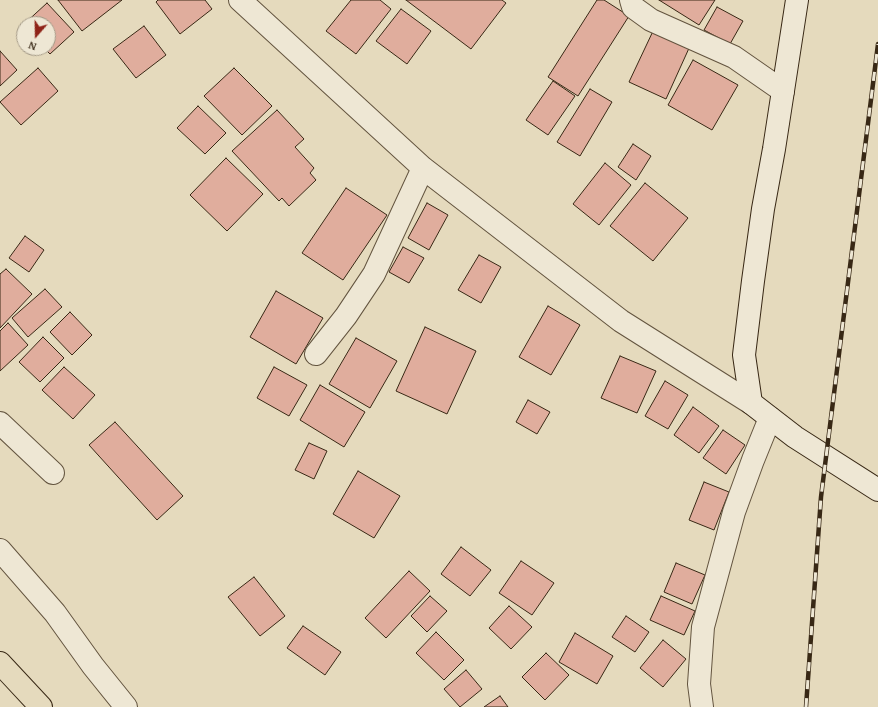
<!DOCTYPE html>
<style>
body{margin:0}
#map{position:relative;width:878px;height:707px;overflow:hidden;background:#e5dabd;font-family:"Gentium Book Plus",serif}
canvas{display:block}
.north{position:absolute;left:16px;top:16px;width:40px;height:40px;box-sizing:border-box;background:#eee7d4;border:1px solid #a59b88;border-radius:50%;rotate:200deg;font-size:11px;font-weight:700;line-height:16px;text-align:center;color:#382815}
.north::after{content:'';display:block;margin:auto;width:14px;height:18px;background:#8f2418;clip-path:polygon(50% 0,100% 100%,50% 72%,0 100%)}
</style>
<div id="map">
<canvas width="878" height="707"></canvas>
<div class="north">N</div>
</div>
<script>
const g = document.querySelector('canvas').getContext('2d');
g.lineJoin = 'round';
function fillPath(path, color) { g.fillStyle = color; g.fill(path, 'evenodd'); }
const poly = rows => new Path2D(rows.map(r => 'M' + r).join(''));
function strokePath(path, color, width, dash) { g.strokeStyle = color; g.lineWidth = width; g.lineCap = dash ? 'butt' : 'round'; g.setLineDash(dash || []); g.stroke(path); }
const building = poly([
 [58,0,122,0,82,31,58,0],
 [158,0,205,0,212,9,180,34,156,2,158,0],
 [351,0,380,0,391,9,356,54,326,31,351,0],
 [406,0,502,0,506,3,471,49,406,0],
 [597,0,604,0,629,16,578,96,548,77,597,0],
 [659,0,715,0,699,25,659,0],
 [47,3,74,32,50,54,44,48,48,48,48,24,24,24,24,26,23,25,47,3],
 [717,7,743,21,730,44,704,30,717,7],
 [401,9,431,31,407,64,376,41,401,9],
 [144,26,166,55,136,78,113,49,144,26],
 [654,29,690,46,666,99,629,82,654,29],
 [0,51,17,70,0,86,0,51],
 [693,60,738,85,712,130,668,105,693,60],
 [38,68,58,91,21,125,0,102,38,68],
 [234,68,272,106,242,135,204,96,234,68],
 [553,81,575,96,548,135,526,120,553,81],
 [590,89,612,102,580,156,557,142,590,89],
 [198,106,226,133,205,154,177,128,198,106],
 [277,110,304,139,295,147,314,168,310,173,316,180,289,206,282,198,279,201,232,151,277,110],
 [633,144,651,156,636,180,618,167,633,144],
 [226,158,263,194,227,231,190,195,226,158],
 [605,163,631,185,599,225,573,204,605,163],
 [645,183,688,218,653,261,610,226,645,183],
 [346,188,387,215,343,280,302,253,346,188],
 [427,203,448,215,429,250,408,238,427,203],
 [25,236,44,250,29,272,9,258,25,236],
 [403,247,424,258,409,283,389,272,403,247],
 [479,255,501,267,481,303,458,290,479,255],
 [6,269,32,294,0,328,0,274,6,269],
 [45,289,62,307,28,337,12,318,45,289],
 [276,291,323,318,296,364,250,337,276,291],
 [548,306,580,325,551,375,519,357,548,306],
 [70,312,92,335,72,355,50,332,70,312],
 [8,323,28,345,0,371,0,331,8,323],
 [425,327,476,351,447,414,396,391,425,327],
 [43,337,64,358,40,382,19,362,43,337],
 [356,338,397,361,370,408,329,384,356,338],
 [620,356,656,371,637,413,601,398,620,356],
 [64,367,95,395,73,419,42,390,64,367],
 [274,367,307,385,289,416,257,398,274,367],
 [665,381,688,395,668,429,645,416,665,381],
 [320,385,365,412,344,447,300,420,320,385],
 [528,400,550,412,537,434,516,422,528,400],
 [693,407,719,426,699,453,674,435,693,407],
 [115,422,183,496,157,520,89,445,115,422],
 [723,430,745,445,726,474,703,458,723,430],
 [309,443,327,451,314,479,295,470,309,443],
 [358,471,400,496,374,538,333,514,358,471],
 [704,482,729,492,714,530,689,520,704,482],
 [461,547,491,570,470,596,441,574,461,547],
 [521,561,554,583,532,615,499,593,521,561],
 [676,563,705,575,692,604,664,592,676,563],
 [409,571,430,591,386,638,365,618,409,571],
 [254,577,285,616,260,636,228,597,254,577],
 [430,596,447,611,427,632,411,616,430,596],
 [661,596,695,611,684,635,650,620,661,596],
 [509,606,532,627,511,649,489,628,509,606],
 [626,616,649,632,635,652,612,637,626,616],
 [303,626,341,652,325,675,287,648,303,626],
 [436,632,464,660,444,680,416,653,436,632],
 [575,633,613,656,597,684,559,662,575,633],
 [663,640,686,659,663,687,640,668,663,640],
 [546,653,569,675,545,700,522,677,546,653],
 [466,670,482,689,460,707,444,689,466,670],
 [500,696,508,707,484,707,500,696]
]);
fillPath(building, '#e0ad9d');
strokePath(building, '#382815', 1);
const minor = poly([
 [240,0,423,168,621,321,751,403],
 [631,0,633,7,651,20,734,57,783,91],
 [316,354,346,316,374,274,423,168],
 [0,423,53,473],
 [0,550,55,613,93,666,126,707],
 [702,707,699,684,703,627,734,512,753,460,770,418]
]);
const secondary = poly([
 [797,0,774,149,763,209,753,281,744,355,751,403,795,437,878,490]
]);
const trunk = poly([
 [0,663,41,707]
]);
strokePath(minor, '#63543f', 24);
strokePath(secondary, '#382815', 24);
strokePath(trunk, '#382815', 24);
strokePath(minor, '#eee7d4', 22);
strokePath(secondary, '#eee7d4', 22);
strokePath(trunk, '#e5dabd', 22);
const rail = poly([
 [806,707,821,497,878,44]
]);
strokePath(rail, '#382815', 4.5);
strokePath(rail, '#eee7d4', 3, [9]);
</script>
